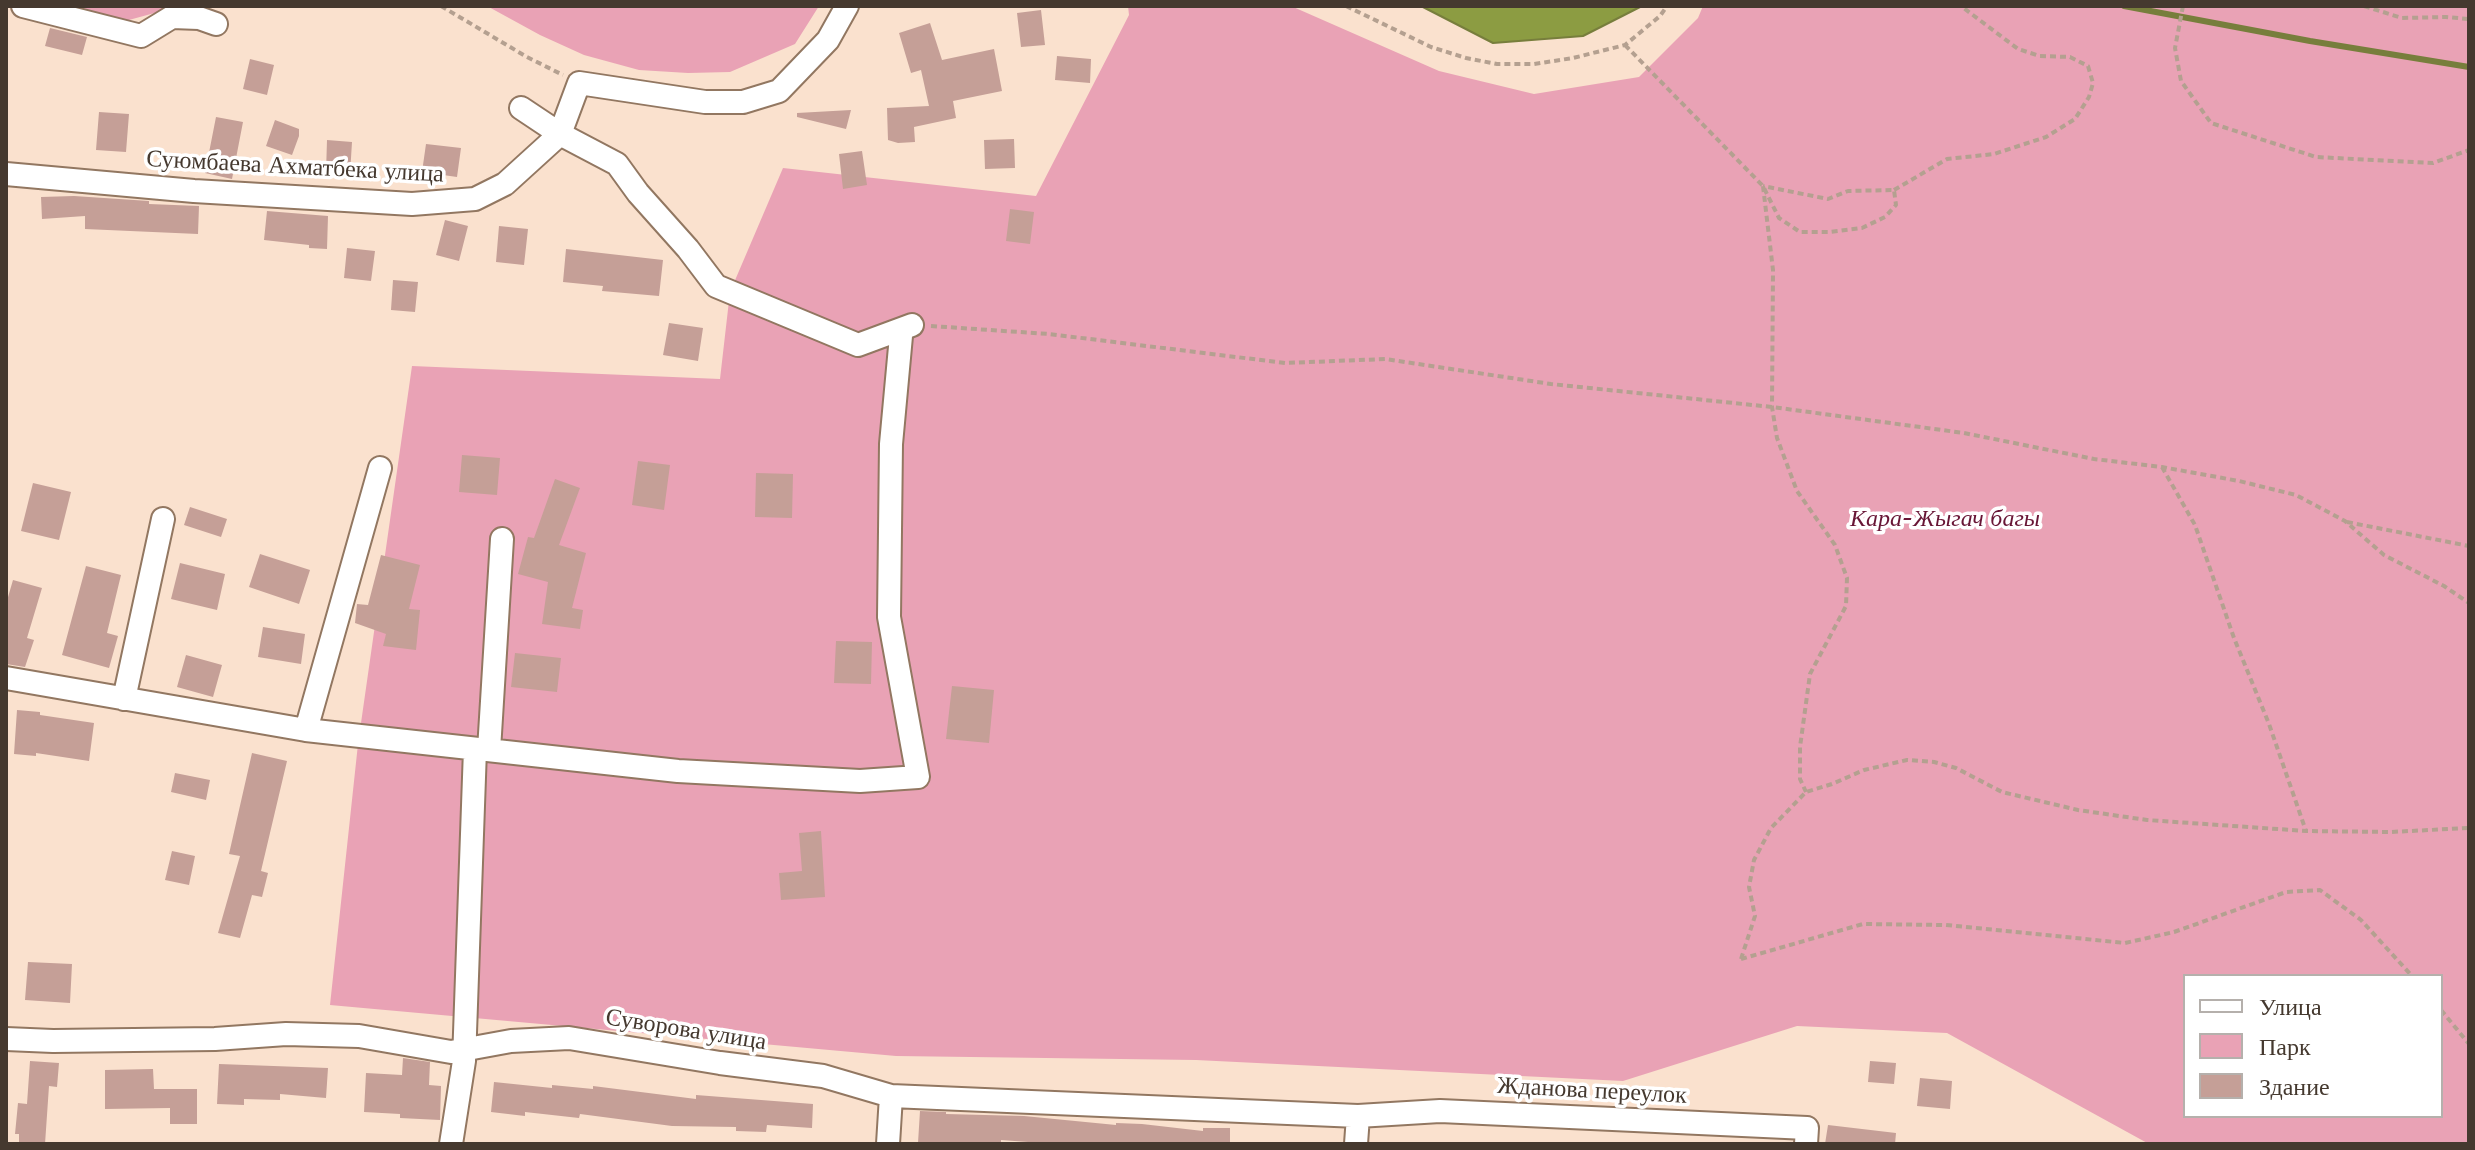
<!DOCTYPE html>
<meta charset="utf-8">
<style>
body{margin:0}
#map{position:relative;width:2475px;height:1150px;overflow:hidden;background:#fae1ce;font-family:"Libre Baskerville",serif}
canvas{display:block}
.frame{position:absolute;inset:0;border:8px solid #45392f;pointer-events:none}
.legend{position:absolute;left:2183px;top:974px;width:260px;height:144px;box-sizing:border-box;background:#fff;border:2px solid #b5b0ac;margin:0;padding:10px 14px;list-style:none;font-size:24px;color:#45392f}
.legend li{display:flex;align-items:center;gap:16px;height:40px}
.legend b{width:40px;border:2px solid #b5b0ac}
</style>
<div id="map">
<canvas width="2475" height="1150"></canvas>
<div class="frame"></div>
<ul class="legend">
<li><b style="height:10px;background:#fff"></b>Улица</li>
<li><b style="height:22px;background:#e9a2b5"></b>Парк</li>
<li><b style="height:22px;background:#c59f97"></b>Здание</li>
</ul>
</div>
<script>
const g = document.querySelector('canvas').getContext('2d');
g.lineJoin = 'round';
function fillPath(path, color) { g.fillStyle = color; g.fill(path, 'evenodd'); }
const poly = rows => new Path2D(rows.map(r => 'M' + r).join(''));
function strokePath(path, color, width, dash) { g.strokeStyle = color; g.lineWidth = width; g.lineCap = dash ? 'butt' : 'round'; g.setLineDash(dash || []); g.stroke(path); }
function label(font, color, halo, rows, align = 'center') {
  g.font = font + ' "Libre Baskerville",serif'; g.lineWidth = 7; g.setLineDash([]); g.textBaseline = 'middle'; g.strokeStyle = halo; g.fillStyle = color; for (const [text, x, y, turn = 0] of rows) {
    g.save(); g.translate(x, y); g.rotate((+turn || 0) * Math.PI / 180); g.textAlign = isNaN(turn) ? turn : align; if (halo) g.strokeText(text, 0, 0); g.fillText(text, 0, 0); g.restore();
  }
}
fillPath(poly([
 [50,6,171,6,169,9,118,23],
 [487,6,819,6,795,44,730,72,688,73,639,70,584,55,540,35],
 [1128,6,1291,6,1439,71,1534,94,1639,77,1698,18,1703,6,2469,6,2469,1144,2149,1144,1947,1033,1797,1026,1623,1081,1196,1060,896,1056,330,1005,358,744,412,366,720,379,730,292,783,168,1036,196,1129,15],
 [2185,976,2441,976,2441,1116,2185,1116]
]), '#e9a2b5');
const water = poly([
 [1421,6,1642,6,1583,36,1493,43,1421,6]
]);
fillPath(water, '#8c9c42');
strokePath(water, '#777e3c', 2);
strokePath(poly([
 [2124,6,2310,41,2469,67]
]), '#777e3c', 6);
fillPath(poly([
 [1041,10,1045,45,1021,47,1017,13],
 [930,23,942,60,994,49,1002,91,953,101,956,118,914,127,915,142,898,143,888,140,887,108,929,106,921,70,911,73,899,33],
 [50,28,87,37,82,55,45,46],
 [1057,56,1091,59,1090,83,1055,80],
 [250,59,274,65,267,95,243,89],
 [851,110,846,129,797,117,797,113],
 [99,112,129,114,126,152,96,150],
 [216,117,243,122,232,179,205,173],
 [275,120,299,129,299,136,292,155,266,146],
 [1014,139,1015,168,985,169,984,140],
 [327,140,352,142,350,174,326,173],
 [426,144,461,148,457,177,422,172],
 [862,151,867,185,843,189,839,154],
 [74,196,149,201,149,204,199,206,198,234,85,229,85,216,42,219,41,197],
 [1010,209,1034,212,1030,244,1006,241],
 [267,211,328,216,327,249,309,248,309,245,264,240],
 [445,220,468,226,459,261,436,255],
 [499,226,528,229,524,265,496,262],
 [347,248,375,251,371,281,344,278],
 [566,249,663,260,659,296,602,291,603,286,563,282],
 [393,280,418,282,415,312,391,310],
 [669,323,703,328,698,361,663,355],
 [462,455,500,458,497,495,459,492],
 [638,461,670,465,664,510,632,505],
 [756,473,793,474,792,518,755,517],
 [555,479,580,488,559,545,586,553,572,608,583,610,580,629,542,624,548,582,518,574,528,537,534,538],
 [33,483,71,492,59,540,21,531],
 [190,507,227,519,221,537,184,525],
 [260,554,310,570,299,604,249,587],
 [381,555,420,565,409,609,420,610,416,650,383,646,386,634,355,623,357,604,368,605],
 [180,563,225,574,217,610,171,599],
 [86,566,121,575,107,633,118,636,109,668,62,655],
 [13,580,42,588,27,638,34,640,25,667,6,664,6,604],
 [263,627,305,634,301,664,258,657],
 [836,641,872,642,871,684,834,683],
 [515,653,561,658,557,692,511,687],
 [186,655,222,665,213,697,177,687],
 [952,686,994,690,989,743,946,739],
 [17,710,40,712,40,715,94,723,89,761,36,753,36,756,14,754],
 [252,753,287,761,261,871,268,873,262,897,252,895,240,938,218,933,240,856,229,854],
 [175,773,210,780,206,800,171,792],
 [821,831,825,897,781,900,779,873,802,871,799,833],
 [172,851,195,856,189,885,165,880],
 [28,962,72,964,70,1003,25,1000],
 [403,1058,430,1062,429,1085,441,1086,440,1120,400,1118,400,1114,364,1112,366,1073,402,1075],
 [30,1061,59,1063,57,1087,49,1086,45,1144,19,1144,19,1134,15,1134,18,1103,27,1104],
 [1870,1061,1896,1063,1894,1084,1868,1082],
 [219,1064,328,1068,326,1098,280,1094,280,1100,244,1099,244,1105,217,1104],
 [153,1069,154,1089,197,1089,197,1124,170,1124,170,1108,105,1109,105,1070],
 [1920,1078,1952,1081,1950,1109,1917,1106],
 [494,1082,552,1088,552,1085,593,1089,593,1086,696,1099,696,1095,813,1104,812,1128,767,1125,766,1132,736,1131,736,1127,672,1126,580,1114,579,1118,525,1112,525,1116,491,1112],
 [920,1111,946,1112,946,1114,1024,1116,1116,1125,1116,1123,1142,1124,1203,1131,1203,1128,1230,1128,1230,1144,1055,1144,1001,1140,1001,1144,918,1143],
 [1828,1125,1896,1133,1895,1144,1825,1144]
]), '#c59f97');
const minor = poly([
 [23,6,141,36,172,17,199,18,216,24],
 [521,108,560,134,617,164,638,193,688,249,716,286,858,345,912,325],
 [6,174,194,191,412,204,475,199,505,184,560,134,579,83,705,102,743,102,779,91,828,40,847,6],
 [6,678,306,730,380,468],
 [124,699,163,519],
 [306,730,678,771,860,781,918,777,889,617,891,444,901,336],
 [489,750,502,539],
 [6,1039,53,1041,215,1039,286,1034,359,1036,451,1052,511,1041,569,1038,720,1063,823,1076,891,1096,1358,1116,1440,1111,1807,1128,1806,1144],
 [451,1144,464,1061,475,749],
 [888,1144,891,1096],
 [1356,1144,1358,1116]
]);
strokePath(minor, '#927761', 26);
strokePath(poly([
 [441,6,527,57,563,75],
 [1346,6,1431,47,1466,58,1497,64,1534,64,1573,58,1625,45,1660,16,1667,6],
 [2183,6,2175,48,2181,81,2211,123,2316,157,2433,163,2469,150],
 [2364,6,2402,18,2446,17,2469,19],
 [1625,45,1763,186,1779,218,1800,232,1830,232,1862,228,1885,217,1896,205,1894,190,1848,191,1828,199,1763,186],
 [1763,186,1773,270,1772,407,1777,438,1797,491,1835,545,1847,578,1846,606,1810,674,1800,747,1800,779,1806,792],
 [1894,190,1947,159,1994,154,2046,137,2075,119,2089,97,2093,83,2088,66,2070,57,2040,56,2018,49,1961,6],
 [931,326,1049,334,1285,363,1385,359,1551,384,1772,407,1964,433,2094,459,2162,467,2239,481,2296,495,2345,521,2384,555,2444,586,2469,603],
 [2162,467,2195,525,2234,638,2269,724,2306,831],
 [2347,522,2469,546],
 [1741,959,1755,916,1749,887,1754,860,1771,828,1806,792,1832,784,1864,770,1907,760,1934,762,1956,768,2002,792,2078,810,2147,820,2306,831,2390,832,2469,828],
 [1741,959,1863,924,1946,925,2125,943,2174,932,2286,892,2320,890,2361,920,2412,976],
 [2441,1010,2469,1044]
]), '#b4a090', 4, [6, 4]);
strokePath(minor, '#fff', 22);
label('24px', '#45392f', '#fff', [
 ["Суюмбаева Ахматбека улица",295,167,3],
 ["Суворова улица",686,1030,9],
 ["Жданова переулок",1592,1091,3]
]);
label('italic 24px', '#681636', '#fff', [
 ["Кара-Жыгач багы",1945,519]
]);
</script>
